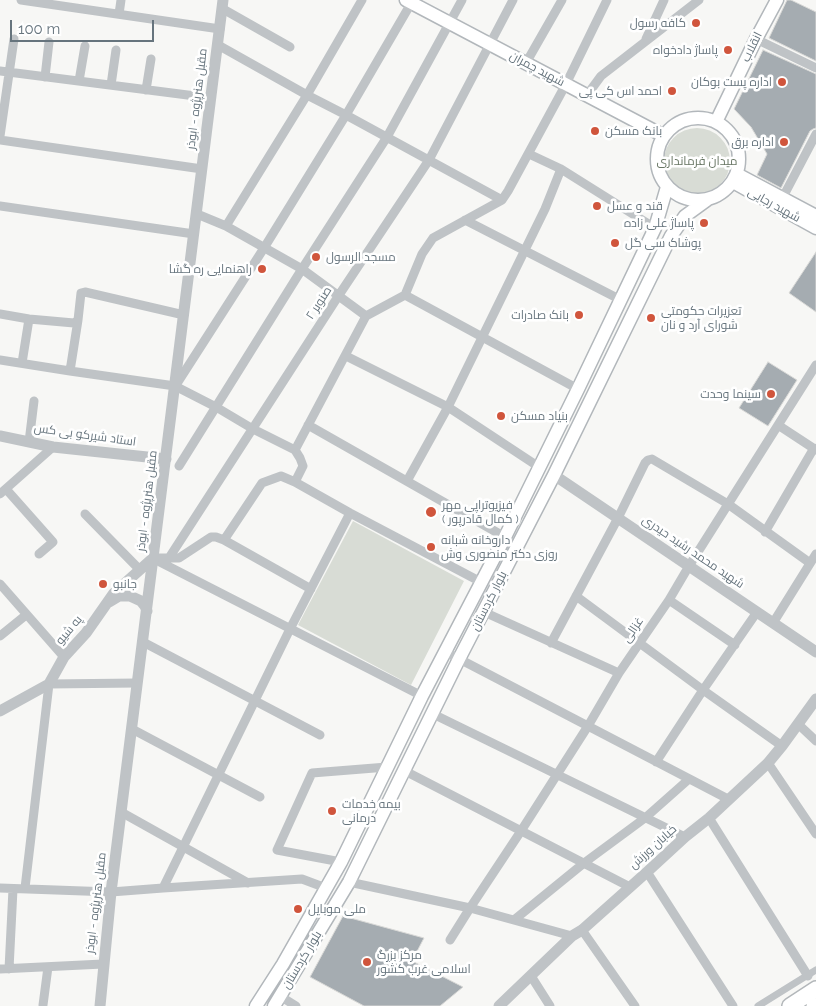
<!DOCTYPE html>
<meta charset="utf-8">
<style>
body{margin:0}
#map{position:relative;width:816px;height:1006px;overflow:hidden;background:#f7f7f5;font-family:Raleway,sans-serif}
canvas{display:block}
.scale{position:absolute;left:10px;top:20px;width:144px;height:22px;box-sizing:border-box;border:2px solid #66747d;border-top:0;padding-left:6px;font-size:15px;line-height:18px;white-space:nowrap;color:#66747d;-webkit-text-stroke:4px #fff;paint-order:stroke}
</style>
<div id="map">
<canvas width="816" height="1006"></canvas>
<div class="scale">100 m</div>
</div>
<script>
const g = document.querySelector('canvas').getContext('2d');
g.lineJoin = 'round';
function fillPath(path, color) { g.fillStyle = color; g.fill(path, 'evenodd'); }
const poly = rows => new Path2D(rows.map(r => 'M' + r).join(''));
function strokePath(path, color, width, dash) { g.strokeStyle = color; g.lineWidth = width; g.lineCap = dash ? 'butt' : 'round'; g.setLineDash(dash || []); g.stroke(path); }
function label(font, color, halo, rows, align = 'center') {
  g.font = font + ' Raleway,Cairo,sans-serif'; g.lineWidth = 5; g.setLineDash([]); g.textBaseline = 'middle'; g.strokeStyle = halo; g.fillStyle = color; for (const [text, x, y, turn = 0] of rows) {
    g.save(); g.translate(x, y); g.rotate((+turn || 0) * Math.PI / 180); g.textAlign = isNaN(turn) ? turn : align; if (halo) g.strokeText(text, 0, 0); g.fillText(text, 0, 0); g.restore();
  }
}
fillPath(poly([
 '664 161a33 33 0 1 1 66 0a33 33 0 1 1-66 0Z',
 [353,521,464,581,411,685,298,625]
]), '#d8dcd5');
const building = poly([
 [787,0,791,0,816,12,816,61,769,38,787,0],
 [763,50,816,74,816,128,813,129,810,131,781,188,757,175,767,154,751,127,734,109,763,50],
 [816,252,816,312,789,293,816,252],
 [768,362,797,380,768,426,739,408,768,362],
 [343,916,424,938,412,961,463,987,440,1006,364,1006,310,977,343,916]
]);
fillPath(building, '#a5acb1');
strokePath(building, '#d9d9d7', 1);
const secondary = poly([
 [406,0,664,136],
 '657 159a41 41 0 1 1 82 0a41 41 0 1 1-82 0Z',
 [716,122,756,39,777,0],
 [737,174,816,216],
 [733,182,816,228],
 [256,1006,283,964,341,862,422,696,505,537,578,389,655,228,667,187],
 [274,1006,349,882,459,659,554,475,671,236,685,216,707,200]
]);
const primary = poly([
 [790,1006,816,989],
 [814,1006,816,1004]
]);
strokePath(secondary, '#b2b7bb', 15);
strokePath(primary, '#b3b7ba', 18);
strokePath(poly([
 [758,1006,816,970]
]), '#bfc3c6', 7);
strokePath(poly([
 [21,0,220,29],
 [223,9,290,47],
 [119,14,121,0],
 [646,39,664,0],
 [756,39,816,68],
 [218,45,307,95,346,115,502,200],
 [526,63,562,0],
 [0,71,211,98],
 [45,77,49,42],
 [79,81,85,46],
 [111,85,116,50],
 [146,90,151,59],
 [587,95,601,76,699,0],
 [0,136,14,39],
 [0,140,202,169],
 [529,154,561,169,655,228],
 [783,197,816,134],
 [0,206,194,234],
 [197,214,226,226,302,269,366,316],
 [465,220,621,300],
 [226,226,307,95,362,0],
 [405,295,578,389],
 [0,314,29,319,74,323,78,320,81,293,85,292,184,315],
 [346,356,448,407,539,467],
 [0,360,70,371,175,386,216,407,253,429,295,450,300,458,303,466,295,482],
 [22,363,29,319],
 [70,371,78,320],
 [176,385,264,248,346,115,413,0],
 [308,425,505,537],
 [778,425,816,450],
 [29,442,34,401],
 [295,450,366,316,405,295,422,254,433,238,502,200,508,191,566,84,607,0],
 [179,466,302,269,387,137,462,0],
 [407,481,448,407,545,209,561,169],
 [6,489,53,542,39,554],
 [0,494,53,447],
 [85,514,140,570],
 [765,532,814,448],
 [224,540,311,589],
 [153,558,169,558,339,295,429,160,513,0],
 [169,558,179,558,211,537,216,537,224,540,262,483,281,476,295,482,350,513,481,582],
 [156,560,422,696],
 [0,584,64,657],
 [576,596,703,690,782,746],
 [669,600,735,645],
 [484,612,619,673],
 [773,623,816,554],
 [0,636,26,615],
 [143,642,320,735],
 [551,643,618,518,645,463,648,460,652,459,728,504,810,563],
 [444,651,728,799],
 [433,714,685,837],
 [798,724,816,741],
 [132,729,260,797],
 [656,762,703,690,757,612],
 [768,763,816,834],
 [405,771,630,887],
 [121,812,248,883],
 [709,818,808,976],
 [341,862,277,850,312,773,387,767],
 [647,872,733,1006],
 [349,882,470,908,572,936],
 [0,888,111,892,163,888,302,879,326,888],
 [25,888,49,684,137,683],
 [163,888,290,629,350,513],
 [514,920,584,863,645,818,689,779],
 [582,930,635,1006],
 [450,940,470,908,521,831,588,726,619,673,669,600,689,566,816,365],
 [0,969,103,964],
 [9,969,13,889],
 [531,976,550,1006],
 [280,996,296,1006],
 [43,1005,48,967]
]), '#bfc3c6', 9);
strokePath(poly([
 [0,436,53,447,166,459],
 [554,475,816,652],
 [109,602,119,596,130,596,141,601,145,606,147,611],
 [0,711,49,684,64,657,86,633,114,593,153,558],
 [100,1006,111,892,223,0],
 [499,1006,572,936,582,930,647,872,685,837,709,818,768,763,782,746,816,699]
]), '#bfc3c6', 11);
strokePath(secondary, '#fff', 12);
strokePath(primary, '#fff', 15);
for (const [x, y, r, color] of [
 [696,23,5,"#d0553c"],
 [728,50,5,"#d0553c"],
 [782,82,5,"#d0553c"],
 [672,91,5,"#d0553c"],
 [595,131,5,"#d0553c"],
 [784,142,5,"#d0553c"],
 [597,206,5,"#d0553c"],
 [704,223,5,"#d0553c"],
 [615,243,5,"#d0553c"],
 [316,257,5,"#d0553c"],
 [262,269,5,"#d0553c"],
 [579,315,5,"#d0553c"],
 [651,318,5,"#d0553c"],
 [771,394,5,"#d0553c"],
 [501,416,5,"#d0553c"],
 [431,512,6,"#d0553c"],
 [431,547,5,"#d0553c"],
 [103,584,5,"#d0553c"],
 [332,811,5,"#d0553c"],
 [298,909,5,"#d0553c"],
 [367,962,5,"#d0553c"]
]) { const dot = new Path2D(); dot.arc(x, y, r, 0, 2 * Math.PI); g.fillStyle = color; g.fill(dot); strokePath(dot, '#fff', 2); }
label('12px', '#66747d', '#fff', [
 ["کافه رسول",686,23,"right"],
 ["پاساژ دادخواه",718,50,"right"],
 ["اداره پست بوکان",772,82,"right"],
 ["احمد اس کی پی",662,91,"right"],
 ["بانک مسکن",605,131],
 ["اداره برق",774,142,"right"],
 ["قند و عسل",607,206],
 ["پاساژ علی زاده",694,223,"right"],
 ["پوشاک سی گل",625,243],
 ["مسجد الرسول",326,257],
 ["راهنمایی ره گشا",252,269,"right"],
 ["تعزیرات حکومتی",661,311],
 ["شورای آرد و نان",661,325],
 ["بانک صادرات",569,315,"right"],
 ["سینما وحدت",761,394,"right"],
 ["بنیاد مسکن",511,416],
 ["فیزیوتراپی مهر",442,505],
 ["( کمال قادرپور )",442,519],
 ["داروخانه شبانه",441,540],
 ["روزی دکتر منصوری وش",441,554],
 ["جانبو",113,584],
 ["بیمه خدمات",342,804],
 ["درمانی",342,818],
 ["ملی موبایل",308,909],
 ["مرکز بزرگ",377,955],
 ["اسلامی غرب کشور",377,969]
], 'left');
label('12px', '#66747d', '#fff', [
 ["انقلاب",752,47,-64],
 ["شهید چمران",537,69,28],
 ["مقبل هنرپژوه - ابوذر",197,99,-83],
 ["شهید رجایی",774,205,29],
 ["صنوبر ۲",319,303,-57],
 ["استاد شیرکو بی کس",85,435,8],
 ["مقبل هنرپژوه - ابوذر",147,501,-83],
 ["شهید محمد رشید حیدری",693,552,34],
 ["بلوار کردستان",489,601,-63],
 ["په شیو",69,630,-50],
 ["غزالی",633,630,-56],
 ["خیابان ورزش",653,847,-42],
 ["مقبل هنرپژوه - ابوذر",96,903,-83],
 ["بلوار کردستان",302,960,-59]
]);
label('12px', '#687664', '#fff', [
 ["میدان فرمانداری",697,161]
]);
</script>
